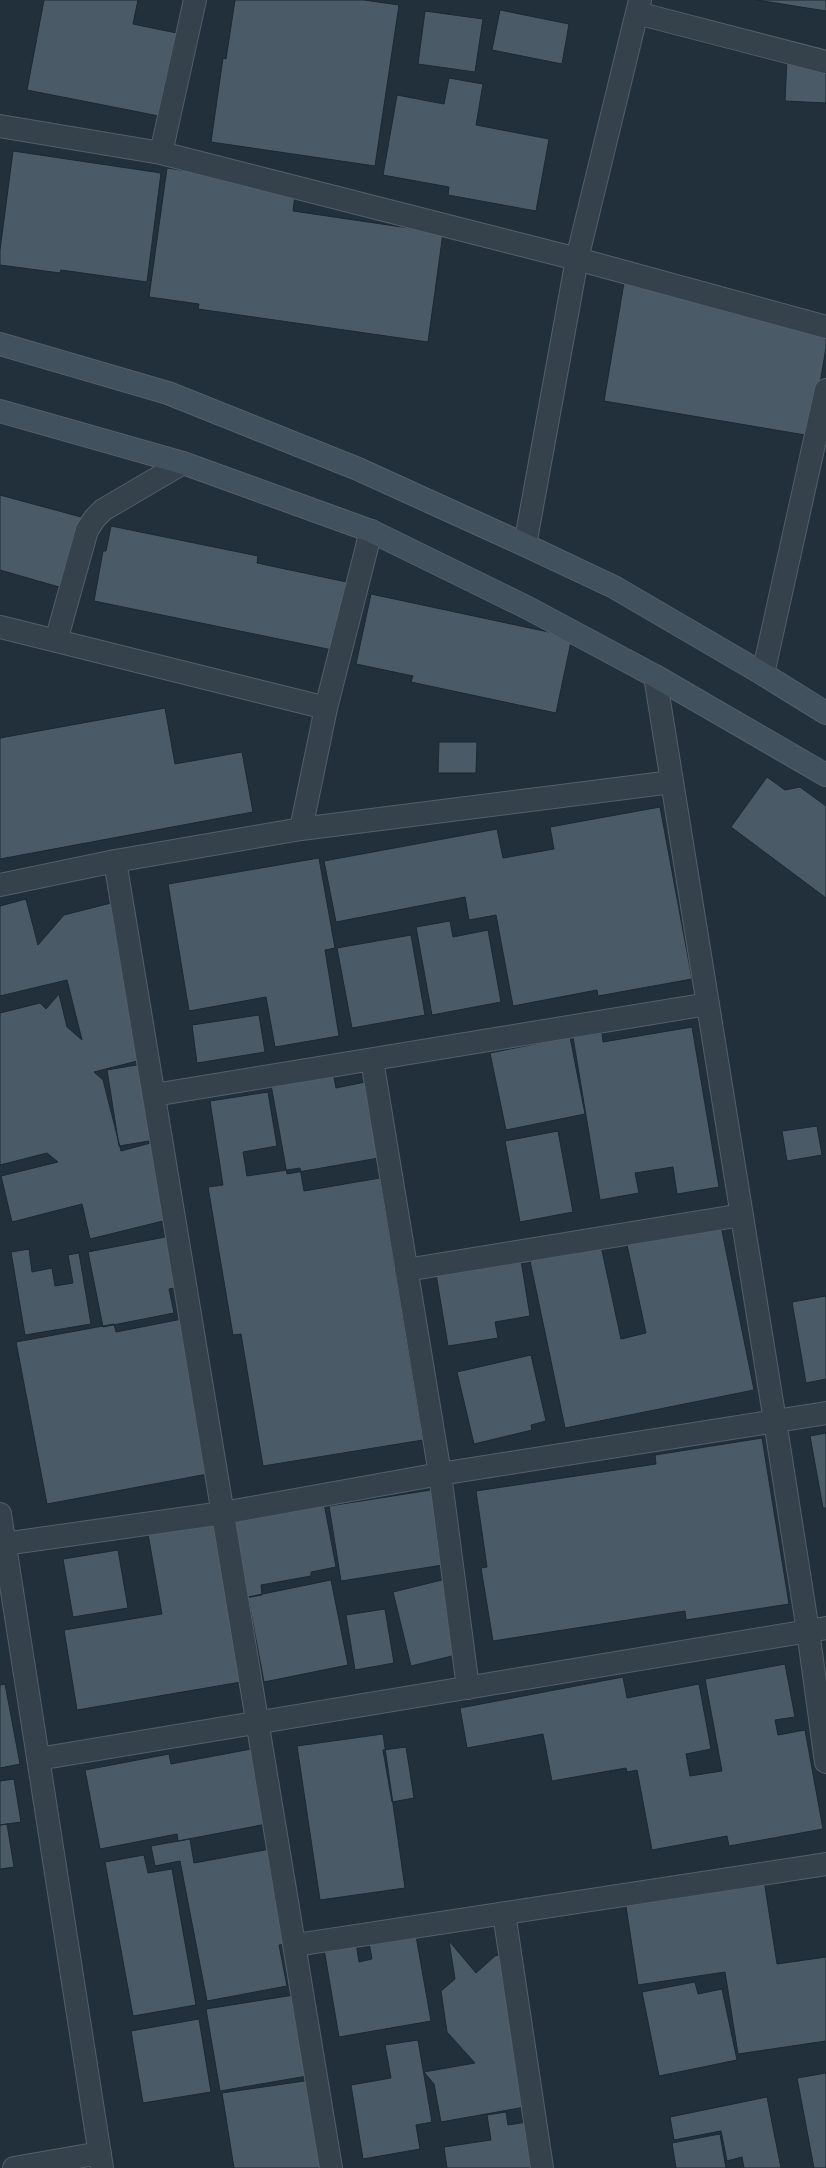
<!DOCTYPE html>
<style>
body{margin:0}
canvas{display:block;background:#21303b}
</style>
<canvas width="826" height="2168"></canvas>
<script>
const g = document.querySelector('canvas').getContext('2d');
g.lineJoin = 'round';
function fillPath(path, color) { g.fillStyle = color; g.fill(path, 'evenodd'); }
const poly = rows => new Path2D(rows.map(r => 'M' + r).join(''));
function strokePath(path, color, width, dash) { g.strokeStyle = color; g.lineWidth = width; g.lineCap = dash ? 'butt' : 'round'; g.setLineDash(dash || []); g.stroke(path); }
const building = poly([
 [44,0,138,0,133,24,186,35,169,118,27,90,44,0],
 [235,0,364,0,399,5,375,166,211,142,223,58,226,59,235,0],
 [757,0,826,0,826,11,757,0],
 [500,10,569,24,562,64,492,50,500,10],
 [425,11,483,19,475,72,418,64,425,11],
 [787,58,826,60,826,103,785,101,787,58],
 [449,78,483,84,476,125,549,139,536,211,448,195,449,187,383,175,397,95,444,104,449,78],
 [13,151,161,173,147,282,61,270,60,273,0,265,0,250,13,151],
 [167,168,296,187,293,211,443,233,428,342,198,309,199,304,149,297,167,168],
 [624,283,826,318,826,348,811,436,604,401,624,283],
 [0,495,92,520,73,591,0,570,0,495],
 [111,526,258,556,257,563,356,584,342,652,94,601,103,551,106,551,111,526],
 [371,594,572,637,556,713,411,682,413,676,356,664,371,594],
 [165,708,175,764,242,752,253,812,0,859,0,738,165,708],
 [439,742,477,742,476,773,438,773,439,742],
 [767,777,785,790,800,787,826,806,826,898,731,827,767,777],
 [660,807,692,979,598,996,597,990,513,1006,496,915,469,920,465,897,336,922,324,861,497,829,503,858,554,849,550,827,660,807],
 [319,858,335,948,325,950,339,1036,275,1047,266,997,189,1011,168,884,319,858],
 [26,899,38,945,64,915,115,902,153,1057,94,1072,103,1080,121,1151,158,1141,167,1220,90,1239,82,1204,12,1222,1,1176,58,1162,47,1153,0,1165,0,1013,40,1003,46,1009,59,994,67,1027,82,1040,67,980,0,996,0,906,26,899],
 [450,921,453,937,488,930,501,1002,432,1015,416,927,450,921],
 [411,935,425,1015,352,1028,337,948,411,935],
 [259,1015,265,1052,197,1063,192,1025,259,1015],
 [692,1027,719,1187,677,1194,673,1167,635,1173,639,1193,600,1200,573,1037,602,1033,603,1042,692,1027],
 [570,1037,585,1114,506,1130,490,1053,570,1037],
 [154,1062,167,1138,119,1146,107,1070,154,1062],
 [332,1067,336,1088,365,1082,379,1158,287,1174,270,1079,332,1067],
 [268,1092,277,1146,243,1152,247,1176,300,1168,304,1191,380,1178,423,1440,263,1466,241,1334,233,1335,208,1187,223,1185,210,1101,268,1092],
 [817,1126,822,1155,787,1161,782,1131,817,1126],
 [558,1131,573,1212,520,1222,505,1141,558,1131],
 [720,1221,754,1390,565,1428,530,1261,601,1246,621,1339,646,1333,626,1240,720,1221],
 [170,1236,179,1287,169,1289,174,1313,103,1327,88,1252,170,1236],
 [29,1249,32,1272,52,1268,55,1286,73,1283,68,1255,79,1253,91,1324,25,1335,11,1252,29,1249],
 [521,1260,530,1316,495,1322,498,1338,448,1346,436,1274,521,1260],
 [826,1296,826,1379,806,1383,792,1302,826,1296],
 [182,1319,213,1473,47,1504,16,1342,114,1324,116,1332,182,1319],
 [531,1355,546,1421,531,1425,532,1430,474,1444,457,1372,531,1355],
 [826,1433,826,1508,823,1508,810,1436,826,1433],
 [762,1438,789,1604,686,1620,685,1611,493,1641,481,1568,487,1567,476,1491,656,1464,655,1455,762,1438],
 [431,1490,443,1565,341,1581,329,1506,431,1490],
 [323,1498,336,1567,311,1572,311,1576,261,1585,262,1595,228,1601,241,1682,77,1710,64,1630,162,1614,148,1534,323,1498],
 [118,1550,128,1608,73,1617,63,1559,118,1550],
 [446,1579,464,1653,411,1666,393,1592,446,1579],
 [331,1580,348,1665,264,1682,248,1597,331,1580],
 [385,1609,394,1663,355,1670,346,1615,385,1609],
 [785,1664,795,1717,775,1720,778,1735,805,1730,823,1829,729,1846,727,1836,652,1850,637,1770,627,1772,626,1768,552,1781,543,1734,467,1748,460,1708,623,1677,627,1698,699,1684,711,1749,686,1754,690,1776,722,1771,705,1679,785,1664],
 [5,1684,20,1764,0,1768,0,1685,5,1684],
 [383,1734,405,1888,320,1900,297,1746,383,1734],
 [262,1747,277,1822,178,1841,177,1834,100,1849,85,1770,169,1754,171,1764,262,1747],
 [406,1747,414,1798,392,1802,383,1750,406,1747],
 [14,1779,21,1822,0,1825,0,1781,14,1779],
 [7,1824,14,1867,0,1869,0,1825,7,1824],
 [190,1839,194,1863,270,1849,287,1944,279,1945,287,1986,207,2001,180,1861,155,1866,151,1846,190,1839],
 [144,1855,148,1873,172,1869,196,2005,133,2016,105,1862,144,1855],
 [764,1880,777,1964,826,1957,826,2041,738,2054,725,1972,638,1985,625,1900,764,1880],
 [413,1919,431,2021,339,2037,324,1949,356,1943,359,1962,372,1959,366,1927,413,1919],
 [449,1941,476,1973,495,1956,505,1954,531,2106,441,2122,434,2084,424,2072,475,2063,447,2032,441,1991,455,1979,449,1941],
 [695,1982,698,1994,722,1989,737,2060,659,2076,642,1992,695,1982],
 [300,1994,313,2075,220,2091,206,2009,300,1994],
 [199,2019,211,2092,143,2103,131,2031,199,2019],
 [418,2040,432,2122,416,2125,420,2149,363,2159,351,2085,391,2078,385,2045,418,2040],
 [826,2073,826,2168,814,2168,797,2078,826,2073],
 [311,2080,324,2168,234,2168,222,2093,311,2080],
 [767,2097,781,2168,744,2168,742,2157,727,2161,721,2131,674,2140,670,2117,767,2097],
 [506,2112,508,2125,533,2121,541,2168,447,2168,444,2147,491,2140,487,2115,506,2112],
 [720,2134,726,2168,676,2168,672,2143,720,2134]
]);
fillPath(building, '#4a5a67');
strokePath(building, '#1c2832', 1);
const minor = poly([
 [637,13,826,62],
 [0,126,161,153,577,259,826,327],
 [161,153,195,0],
 [525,545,577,259,640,0],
 [0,627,326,708],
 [56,641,87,530,95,518,103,510,183,463],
 [763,674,826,390],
 [655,676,775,1421,808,1631,826,1762],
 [301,829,326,708,371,531],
 [115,861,331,2168],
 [0,885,115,861,301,829,672,782],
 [372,1060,440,1474,468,1688],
 [154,1095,708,1004],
 [406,1270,742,1215],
 [0,1514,102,2168],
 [4,1544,223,1513,440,1474,826,1413],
 [38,1759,826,1628],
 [504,1913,542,2168],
 [296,1945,826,1864],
 [14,2168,100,2153]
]);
const secondary = poly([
 [0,344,168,393,358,469,525,545,614,587,763,674,826,713],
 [0,411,183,463,371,531,528,608,655,676,826,775]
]);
strokePath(minor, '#535f69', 24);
strokePath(secondary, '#535f69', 24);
strokePath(minor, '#35424b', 22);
strokePath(secondary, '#42515e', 22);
</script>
